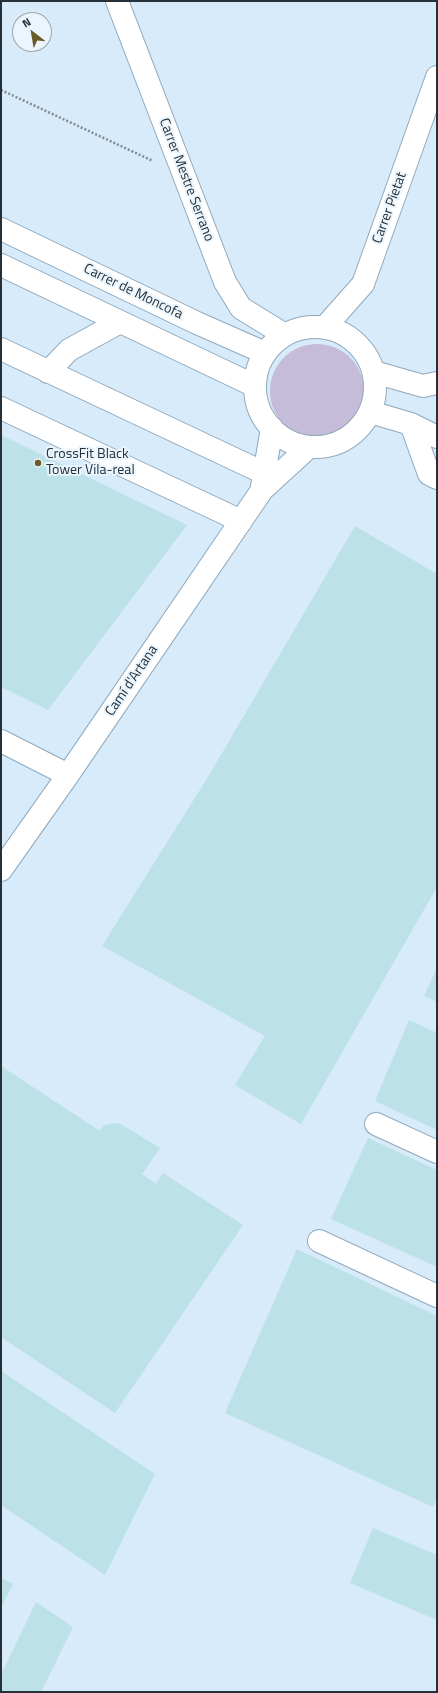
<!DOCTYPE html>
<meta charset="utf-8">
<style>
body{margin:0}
#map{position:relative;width:438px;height:1693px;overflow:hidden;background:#eaf5fd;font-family:"Titillium Web",sans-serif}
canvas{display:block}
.frame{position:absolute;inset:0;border:2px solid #263038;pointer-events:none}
.north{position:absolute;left:12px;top:12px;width:40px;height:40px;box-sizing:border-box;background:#eaf5fd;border:1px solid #9ca6ae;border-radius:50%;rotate:329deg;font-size:11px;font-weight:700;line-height:16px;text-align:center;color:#263038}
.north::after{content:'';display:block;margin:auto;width:14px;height:18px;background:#685b28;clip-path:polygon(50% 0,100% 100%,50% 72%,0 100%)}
</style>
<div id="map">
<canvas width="438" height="1693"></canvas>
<div class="frame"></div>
<div class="north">N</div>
</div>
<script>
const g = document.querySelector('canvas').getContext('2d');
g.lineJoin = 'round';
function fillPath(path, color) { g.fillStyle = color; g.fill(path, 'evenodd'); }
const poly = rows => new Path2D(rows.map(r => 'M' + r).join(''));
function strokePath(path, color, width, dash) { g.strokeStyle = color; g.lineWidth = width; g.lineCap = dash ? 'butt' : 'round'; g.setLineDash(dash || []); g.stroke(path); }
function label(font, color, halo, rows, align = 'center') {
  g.font = font + ' "Titillium Web",sans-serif'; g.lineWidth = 4; g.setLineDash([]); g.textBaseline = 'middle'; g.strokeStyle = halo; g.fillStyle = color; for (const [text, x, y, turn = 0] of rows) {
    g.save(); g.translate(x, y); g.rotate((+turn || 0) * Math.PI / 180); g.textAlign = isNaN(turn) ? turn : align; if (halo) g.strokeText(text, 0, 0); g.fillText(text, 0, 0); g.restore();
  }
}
fillPath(poly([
 [1,1,437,1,437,1692,1,1692],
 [20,20,44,20,44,44,20,44]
]), '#d7ebfa');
fillPath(poly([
 '270 391a47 47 0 1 1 94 0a47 47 0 1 1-94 0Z'
]), '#c5bcd9');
fillPath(poly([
 [1,435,187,525,48,710,1,687],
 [355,526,437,574,437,887,301,1124,235,1085,265,1036,102,946,208,777],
 [437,968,437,1002,424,996],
 [409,1020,437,1033,437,1130,375,1101],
 [1,1066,100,1131,104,1125,119,1123,160,1148,142,1174,156,1184,163,1173,243,1225,115,1413,1,1337],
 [368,1138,437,1170,437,1267,331,1219],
 [297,1249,437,1316,437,1498,433,1507,225,1413],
 [1,1371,155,1474,105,1575,1,1505],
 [373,1528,437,1555,437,1620,350,1583],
 [1,1578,13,1584,1,1608],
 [36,1602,73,1627,41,1692,1,1692,1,1675]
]), '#bde1e8');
const minor = poly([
 [117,1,225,282,241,308,285,335],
 [1,229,197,323,265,353],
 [1,265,255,386],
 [325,327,363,284,437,77],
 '255 387a60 60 0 1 1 120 0a60 60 0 1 1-120 0Z',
 [1,349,264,473],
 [48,372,69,350,120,322],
 [374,372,423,386,437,383],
 [1,408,241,521],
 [370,412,411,424,437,437],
 [411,424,429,474,437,478],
 [262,486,272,428],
 [1,741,68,775],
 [1,870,68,775,262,490,309,447],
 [376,1124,437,1152],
 [319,1241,437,1296]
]);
strokePath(minor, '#90a9bc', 24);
strokePath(poly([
 [1,90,153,161]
]), '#818b93', 2.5, [2, 2]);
strokePath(minor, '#fff', 22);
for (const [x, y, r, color] of [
 [38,463,4,"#685b28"]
]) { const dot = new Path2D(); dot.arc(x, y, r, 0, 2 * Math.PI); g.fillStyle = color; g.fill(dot); strokePath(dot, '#eaf5fd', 1.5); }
label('14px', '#263038', '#eaf5fd', [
 ["Carrer Mestre Serrano",186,180,69],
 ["Carrer Pietat",390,208,-70],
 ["Carrer de Moncofa",133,292,26],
 ["Camí d'Artana",132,681,-56]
]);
label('14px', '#263038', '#eaf5fd', [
 ["CrossFit Black",46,455],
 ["Tower Vila-real",46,471]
], 'left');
</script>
